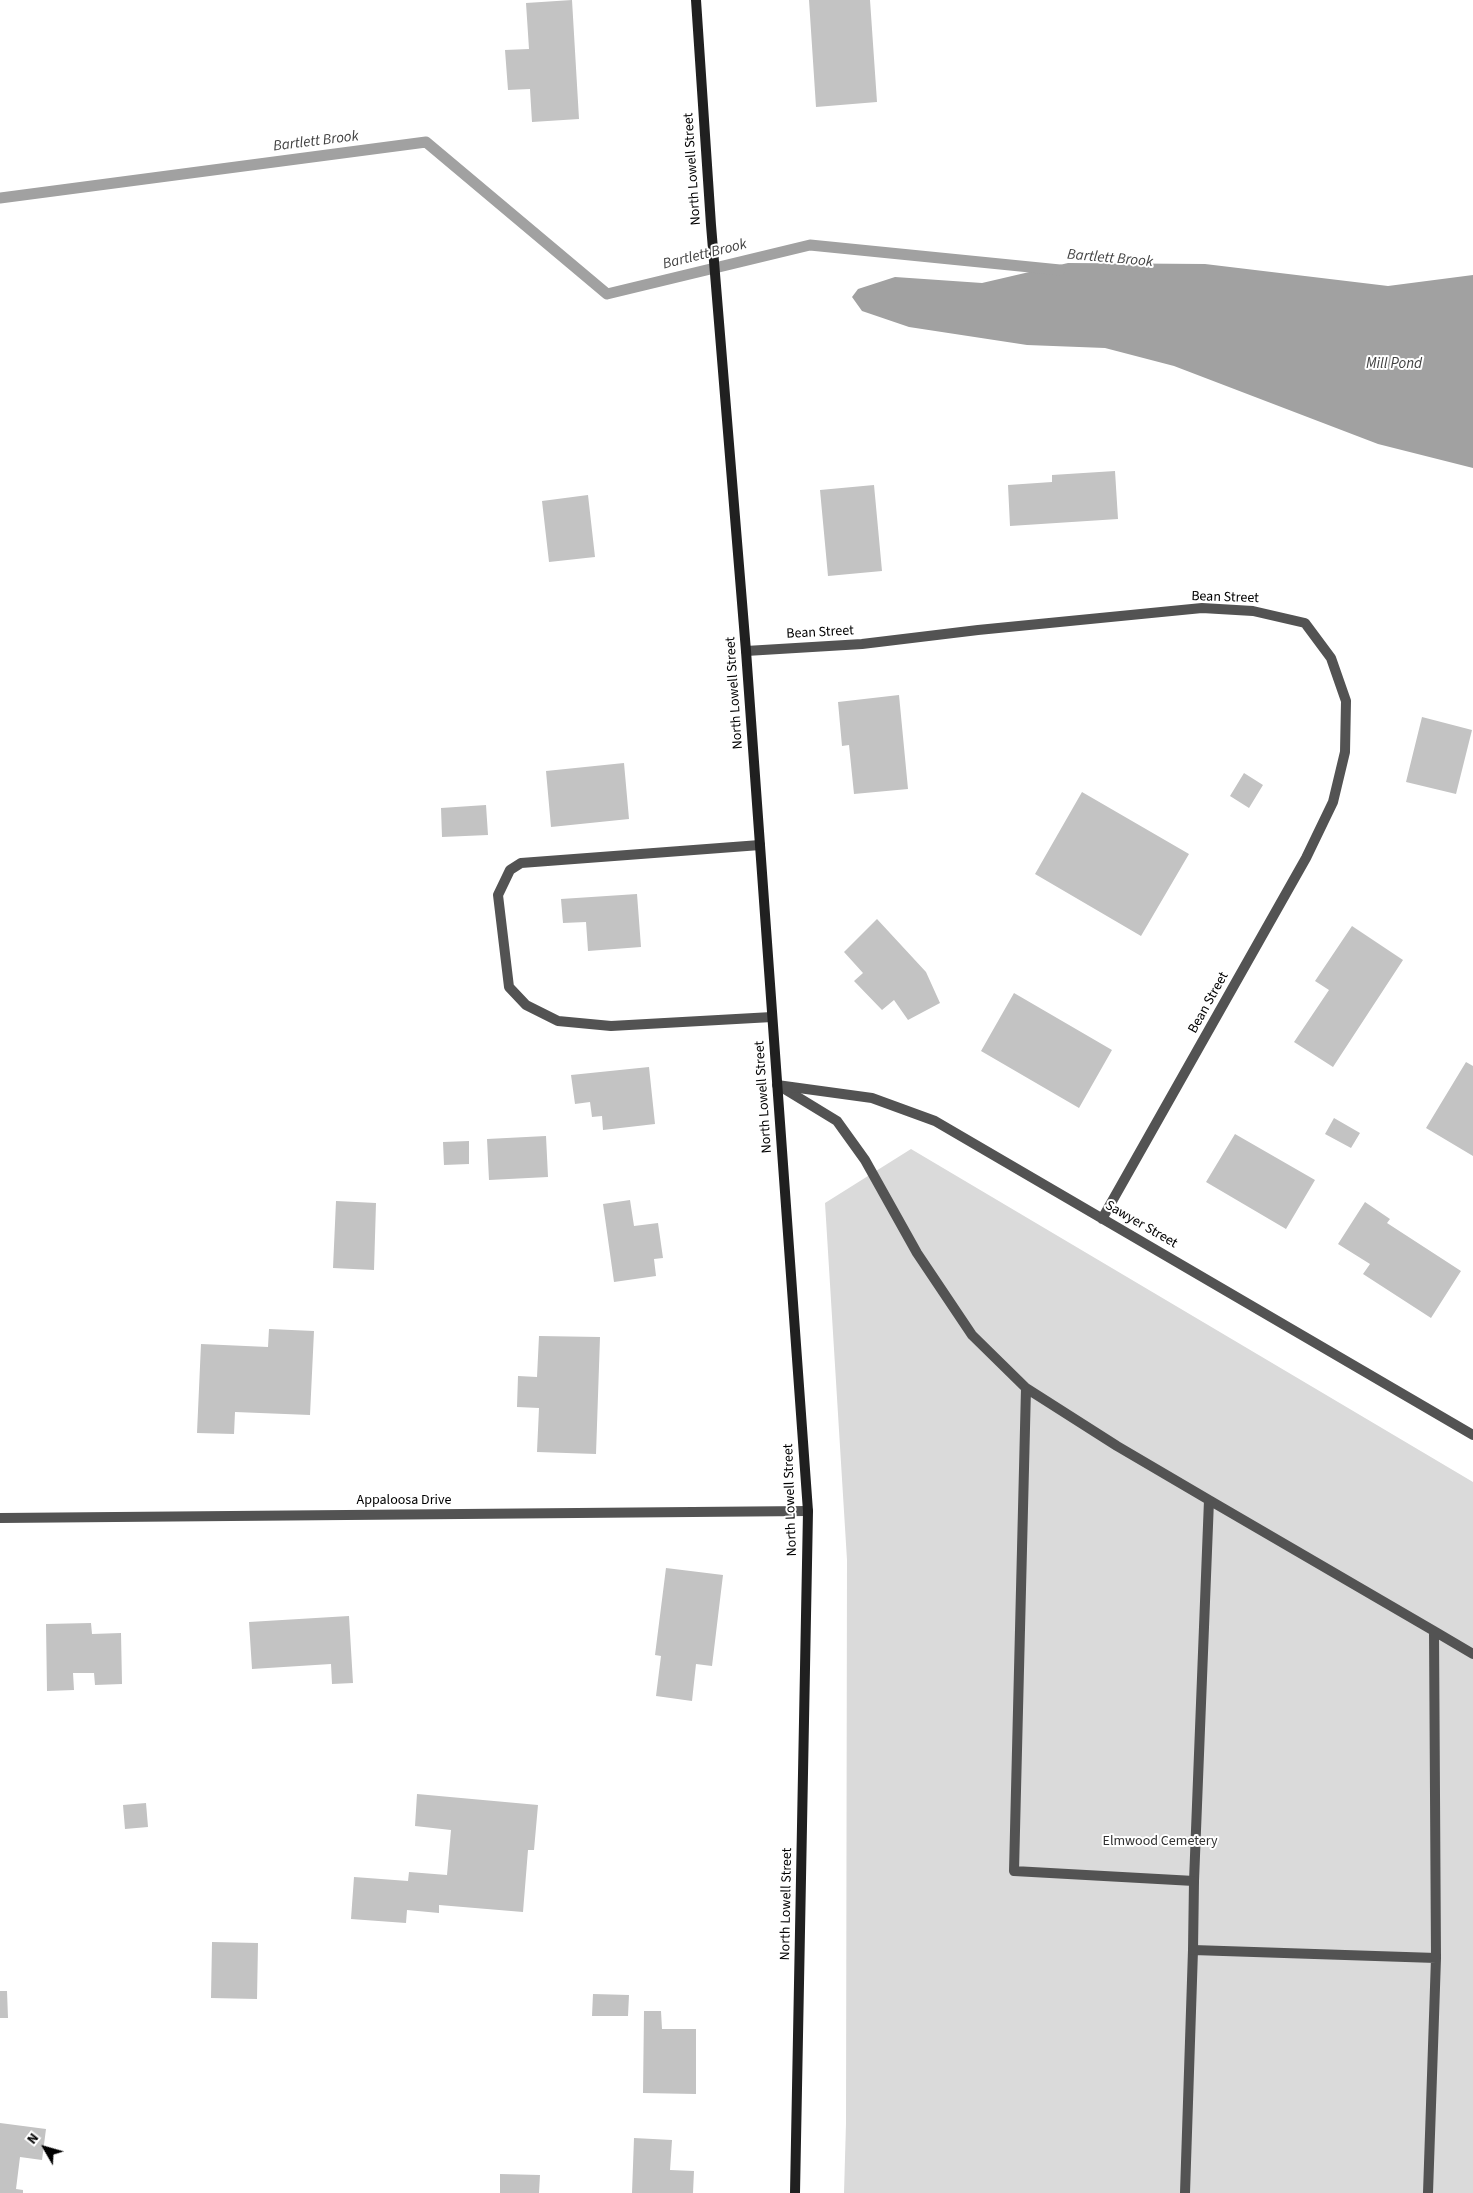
<!DOCTYPE html>
<style>
body{margin:0}
#map{position:relative;width:1473px;height:2193px;overflow:hidden;background:#fff;font-family:"Source Sans 3",sans-serif}
canvas{display:block}
.north{position:absolute;left:20px;top:2123px;width:50px;height:50px;-webkit-text-stroke:4px #fff;paint-order:stroke;rotate:308deg;font-size:14px;font-weight:700;line-height:20px;text-align:center;color:#000}
.north::after{content:'';display:block;margin:auto;width:18px;height:22px;background:#000;clip-path:polygon(50% 0,100% 100%,50% 72%,0 100%)}
</style>
<div id="map">
<canvas width="1473" height="2193"></canvas>
<div class="north">N</div>
</div>
<script>
const g = document.querySelector('canvas').getContext('2d');
g.lineJoin = 'round';
function fillPath(path, color) { g.fillStyle = color; g.fill(path, 'evenodd'); }
const poly = rows => new Path2D(rows.map(r => 'M' + r).join(''));
function strokePath(path, color, width, dash) { g.strokeStyle = color; g.lineWidth = width; g.lineCap = dash ? 'butt' : 'round'; g.setLineDash(dash || []); g.stroke(path); }
function label(font, color, halo, rows, align = 'center') {
  g.font = font + ' "Source Sans 3",sans-serif'; g.lineWidth = 4; g.setLineDash([]); g.textBaseline = 'middle'; g.strokeStyle = halo; g.fillStyle = color; for (const [text, x, y, turn = 0] of rows) {
    g.save(); g.translate(x, y); g.rotate((+turn || 0) * Math.PI / 180); g.textAlign = isNaN(turn) ? turn : align; if (halo) g.strokeText(text, 0, 0); g.fillText(text, 0, 0); g.restore();
  }
}
fillPath(poly([
 [911,1149,1473,1482,1473,2193,844,2193,846,2123,847,1560,825,1203]
]), '#dadada');
fillPath(poly([
 [1068,263,1205,264,1388,286,1473,275,1473,468,1378,444,1174,366,1105,348,1027,345,909,327,862,311,852,297,858,289,895,277,982,283]
]), '#a1a1a1');
strokePath(poly([
 [0,198,426,142,607,294,810,245,1060,270]
]), '#a1a1a1', 11);
fillPath(poly([
 [572,0,579,119,532,122,530,89,508,90,505,50,529,49,526,3],
 [809,0,870,0,877,102,816,107],
 [1115,471,1118,519,1010,526,1008,485,1052,482,1052,475],
 [874,485,882,571,828,576,820,490],
 [588,495,595,557,549,562,542,501],
 [899,695,908,789,854,794,849,745,842,746,838,702],
 [1422,717,1472,730,1456,794,1406,782],
 [624,763,629,819,551,827,546,771],
 [1244,773,1263,785,1249,808,1230,796],
 [1082,792,1189,854,1141,936,1035,874],
 [486,805,488,835,442,837,441,808],
 [637,894,641,947,588,951,586,922,563,923,561,899],
 [877,919,926,972,940,1003,908,1020,894,1000,882,1010,854,981,863,973,844,952],
 [1352,926,1403,960,1333,1067,1294,1042,1329,990,1315,981],
 [1014,993,1112,1050,1079,1108,981,1051],
 [1466,1062,1473,1066,1473,1156,1426,1128],
 [649,1067,655,1124,603,1130,602,1116,592,1117,590,1102,575,1104,571,1075],
 [1334,1118,1360,1133,1351,1148,1325,1134],
 [1235,1134,1315,1180,1286,1229,1206,1182],
 [546,1136,548,1177,489,1180,487,1139],
 [469,1141,469,1164,444,1165,443,1142],
 [630,1200,634,1226,658,1223,663,1258,654,1259,656,1276,614,1282,603,1204],
 [336,1201,376,1203,374,1270,333,1268],
 [1365,1202,1390,1219,1387,1223,1461,1271,1431,1318,1363,1274,1370,1264,1338,1244],
 [269,1329,314,1331,310,1415,235,1412,234,1434,197,1433,201,1344,268,1347],
 [539,1336,600,1337,596,1454,537,1452,539,1408,517,1407,518,1376,537,1377],
 [666,1568,723,1575,712,1666,696,1664,692,1701,656,1696,661,1656,655,1655],
 [349,1616,353,1683,332,1684,331,1664,252,1669,249,1622],
 [91,1623,92,1634,121,1633,122,1684,95,1685,94,1673,73,1673,74,1690,47,1691,46,1624],
 [417,1794,538,1805,534,1850,528,1850,523,1912,439,1905,439,1913,407,1910,406,1923,351,1919,354,1877,408,1881,409,1872,447,1875,451,1830,415,1826],
 [146,1803,148,1827,125,1829,123,1805],
 [212,1942,258,1943,257,1999,211,1998],
 [0,1991,7,1991,8,2018,0,2018],
 [593,1994,629,1995,628,2016,592,2016],
 [644,2011,661,2011,662,2029,696,2029,696,2094,643,2093],
 [0,2123,46,2129,42,2160,20,2157,16,2189,23,2190,23,2193,0,2193],
 [634,2138,672,2140,670,2170,694,2171,693,2193,632,2193],
 [500,2174,540,2175,539,2193,500,2193]
]), '#c3c3c3');
strokePath(poly([
 [760,845,521,863,510,870,498,895,509,987,526,1005,558,1021,611,1026,772,1017],
 [778,1085,837,1121,865,1160,917,1253,972,1335,1026,1388,1117,1446,1209,1500,1194,1881,1014,1871,1026,1388],
 [1209,1500,1434,1631],
 [1436,1958,1434,1631,1473,1654],
 [1185,2193,1193,1950,1436,1958,1428,2193]
]), '#535353', 10);
strokePath(poly([
 [746,651,862,644,978,630,1202,608,1253,611,1305,623,1331,658,1346,701,1345,752,1333,802,1306,858,1102,1219],
 [777,1085,872,1098,935,1121,1473,1435],
 [0,1518,808,1511],
 [1193,1950,1194,1881]
]), '#535353', 10);
strokePath(poly([
 [696,0,711,225,746,651,808,1511,795,2193]
]), '#202020', 10);
label('14px', '#000', '#fff', [
 ["North Lowell Street",693,169,-94],
 ["Bean Street",1225,598,2],
 ["Bean Street",820,633,-3],
 ["North Lowell Street",735,693,-94],
 ["Bean Street",1209,1003,-61],
 ["North Lowell Street",764,1097,-94],
 ["Sawyer Street",1141,1225,30],
 ["North Lowell Street",791,1500,-92],
 ["Appaloosa Drive",404,1501],
 ["North Lowell Street",787,1904,-89]
]);
label('14px', '#313131', '#fff', [
 ["Elmwood Cemetery",1160,1842]
]);
label('italic 15px', '#424242', '#fff', [
 ["Bartlett Brook",316,142,-7],
 ["Bartlett Brook",705,255,-14],
 ["Bartlett Brook",1110,259,5],
 ["Mill Pond",1394,365]
]);
</script>
